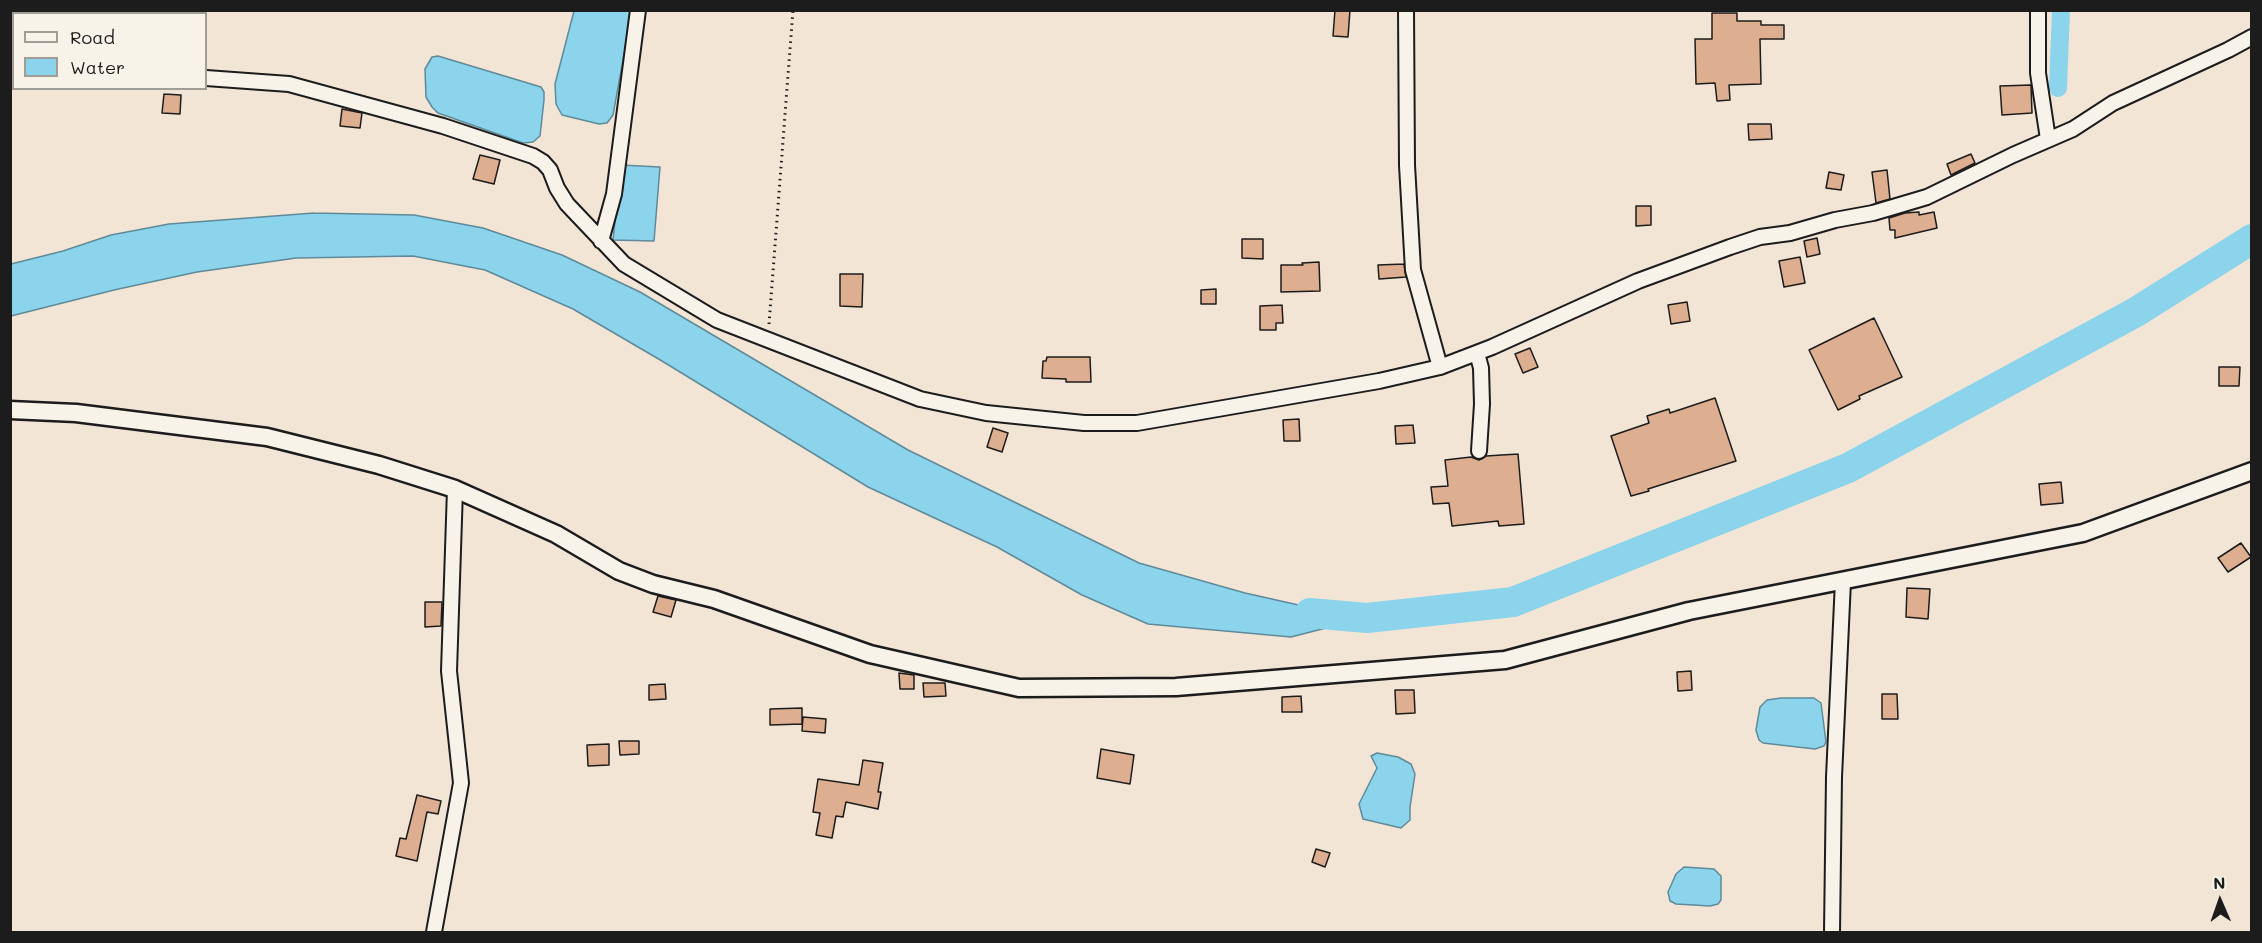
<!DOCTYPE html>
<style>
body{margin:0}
#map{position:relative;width:2262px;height:943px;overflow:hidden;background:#f2e5d6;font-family:Mali,sans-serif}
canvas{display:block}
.frame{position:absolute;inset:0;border:12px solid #1c1c1c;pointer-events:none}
.legend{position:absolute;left:12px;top:12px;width:195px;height:78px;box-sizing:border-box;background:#f7f3e8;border:2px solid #9f9d96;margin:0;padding:8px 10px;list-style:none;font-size:18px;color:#1c1c1c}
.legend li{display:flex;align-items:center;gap:12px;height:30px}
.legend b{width:30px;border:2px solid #9f9d96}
.north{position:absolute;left:2190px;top:871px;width:60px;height:60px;-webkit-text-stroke:4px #f7f3e8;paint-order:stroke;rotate:358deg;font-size:16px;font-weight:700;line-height:24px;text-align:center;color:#1c1c1c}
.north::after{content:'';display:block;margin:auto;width:21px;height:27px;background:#1c1c1c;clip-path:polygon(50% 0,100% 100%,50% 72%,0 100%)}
</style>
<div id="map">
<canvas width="2262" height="943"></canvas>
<div class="frame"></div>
<ul class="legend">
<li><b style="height:8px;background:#f7f3e8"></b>Road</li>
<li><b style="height:16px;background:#8bd4ec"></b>Water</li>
</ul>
<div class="north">N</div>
</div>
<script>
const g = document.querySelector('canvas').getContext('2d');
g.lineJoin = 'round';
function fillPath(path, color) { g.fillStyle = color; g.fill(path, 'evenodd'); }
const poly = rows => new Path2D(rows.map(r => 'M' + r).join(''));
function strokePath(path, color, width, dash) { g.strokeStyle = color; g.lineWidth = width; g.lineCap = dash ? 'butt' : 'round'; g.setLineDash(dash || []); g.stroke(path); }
const water = poly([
 [574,11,632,11,613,115,607,123,599,124,562,115,556,104,555,84,574,11],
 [438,56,541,87,544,92,544,100,540,136,533,142,523,143,438,113,432,107,426,97,425,69,432,57,438,56],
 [621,165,660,167,654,241,613,240,621,165],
 [314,213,414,215,483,228,562,255,640,292,908,450,1139,563,1245,593,1361,619,1291,637,1148,624,1082,595,997,547,868,487,662,361,573,309,485,270,413,256,296,258,197,272,114,290,11,316,11,264,63,251,111,235,169,224,314,213],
 [1781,698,1814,698,1821,703,1826,742,1824,746,1815,749,1763,743,1759,740,1756,730,1760,707,1767,700,1781,698],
 [1377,753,1398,757,1411,764,1415,774,1410,807,1410,820,1401,828,1363,819,1359,804,1377,768,1371,756,1377,753],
 [1684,867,1714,869,1721,876,1721,900,1718,904,1710,906,1676,904,1670,901,1668,892,1676,874,1684,867]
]);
fillPath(water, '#8bd4ec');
strokePath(water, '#5f8a99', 1.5);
strokePath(poly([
 [2058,88,2061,10]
]), '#8bd4ec', 18);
strokePath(poly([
 [1310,613,1367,618,1513,602,1848,468,2136,312,2252,239]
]), '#8bd4ec', 30);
const building = poly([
 [1335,10,1350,10,1348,37,1333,36,1335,10],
 [1712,13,1737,13,1737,21,1761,21,1761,25,1784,25,1784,39,1760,39,1761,84,1729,85,1730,100,1717,101,1715,83,1696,84,1695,39,1712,39,1712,13],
 [2031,85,2032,113,2002,115,2000,86,2031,85],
 [164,94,181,95,180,114,162,113,164,94],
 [342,109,362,113,360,128,340,126,342,109],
 [1748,124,1771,124,1772,139,1749,140,1748,124],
 [1971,154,1975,163,1951,175,1947,164,1971,154],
 [480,155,500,160,494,184,473,179,480,155],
 [1887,170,1890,199,1876,203,1872,172,1887,170],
 [1829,172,1844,175,1841,190,1826,188,1829,172],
 [1636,206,1651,206,1651,225,1636,226,1636,206],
 [1919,212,1919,215,1934,212,1937,228,1895,238,1895,230,1890,230,1889,218,1905,213,1919,212],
 [1817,238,1820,254,1807,257,1804,241,1817,238],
 [1242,239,1263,239,1263,259,1242,258,1242,239],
 [1800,257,1805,283,1784,287,1779,261,1800,257],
 [1319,262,1320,291,1281,292,1281,265,1303,265,1302,263,1319,262],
 [1404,264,1406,277,1379,279,1378,265,1404,264],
 [840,274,863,274,862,307,840,306,840,274],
 [1216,289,1216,304,1201,304,1201,290,1216,289],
 [1687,302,1690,321,1671,324,1668,305,1687,302],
 [1282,305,1283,323,1276,323,1276,330,1260,330,1260,306,1282,305],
 [1874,318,1902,377,1859,396,1860,399,1838,410,1809,350,1874,318],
 [1530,348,1538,367,1523,373,1515,354,1530,348],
 [1047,357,1090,357,1091,382,1066,382,1066,379,1042,378,1043,361,1046,361,1047,357],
 [2219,367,2240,367,2239,386,2219,386,2219,367],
 [1715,398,1736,461,1648,489,1649,491,1631,496,1611,436,1649,423,1647,416,1669,409,1670,413,1715,398],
 [1299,419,1300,441,1284,441,1283,420,1299,419],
 [1413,425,1415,443,1396,444,1395,426,1413,425],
 [993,428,1008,433,1002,452,987,447,993,428],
 [1518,454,1524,524,1499,526,1498,521,1452,526,1449,503,1433,504,1431,487,1448,486,1445,460,1471,457,1479,460,1486,456,1518,454],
 [2061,482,2063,503,2041,505,2039,484,2061,482],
 [2241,543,2251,557,2228,572,2218,558,2241,543],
 [1907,588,1930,589,1928,619,1906,617,1907,588],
 [658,596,676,600,671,617,653,612,658,596],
 [425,602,442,602,441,626,425,627,425,602],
 [1691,671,1692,690,1678,691,1677,672,1691,671],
 [899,673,914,675,914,689,900,689,899,673],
 [923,683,945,683,946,696,924,697,923,683],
 [665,684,666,699,649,700,649,685,665,684],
 [1395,690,1414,690,1415,713,1396,714,1395,690],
 [1882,694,1897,694,1898,719,1882,719,1882,694],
 [1301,696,1302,712,1282,712,1282,697,1301,696],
 [802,708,802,724,770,725,770,709,802,708],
 [803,717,826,719,825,733,802,731,803,717],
 [619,741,639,741,639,754,620,755,619,741],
 [609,744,609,765,588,766,587,745,609,744],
 [1101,749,1134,755,1130,784,1097,778,1101,749],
 [863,760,883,763,878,792,881,792,878,809,846,802,843,817,836,816,832,838,816,835,820,813,813,812,818,779,859,785,863,760],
 [417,795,441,801,438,814,427,812,417,861,396,856,400,838,406,839,417,795],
 [1316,849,1330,853,1325,867,1312,862,1316,849]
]);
fillPath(building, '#ddae8f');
strokePath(building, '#1c1c1c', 1.5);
const minor = poly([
 [1406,10,1407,165,1413,270,1440,367],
 [2038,10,2038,73,2048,139],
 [10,63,14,63],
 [206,78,289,84,443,126,533,156,543,162,550,170,557,188,567,204,624,264,717,320,920,399,986,413,1084,423,1137,423,1379,381,1440,367,1492,347,1638,281,1730,247,1760,237,1790,233,1835,220,1873,213,1927,197,2013,155,2073,129,2113,103,2228,50,2252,37],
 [601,241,614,194,638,10],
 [1477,353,1481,368,1482,404,1479,451],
 [434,932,461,783,449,671,455,489],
 [1832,932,1834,777,1843,581]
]);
const tertiary = poly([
 [10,410,76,413,267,437,379,465,455,489,556,534,619,571,653,584,714,599,870,654,1019,688,1176,687,1505,660,1689,611,2083,533,2252,471]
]);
strokePath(minor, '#1c1c1c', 18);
strokePath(tertiary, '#1c1c1c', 21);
strokePath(poly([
 [769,324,793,10]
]), '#1c1c1c', 3, [1.5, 4.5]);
strokePath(minor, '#f7f3e8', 14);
strokePath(tertiary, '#f7f3e8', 16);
</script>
